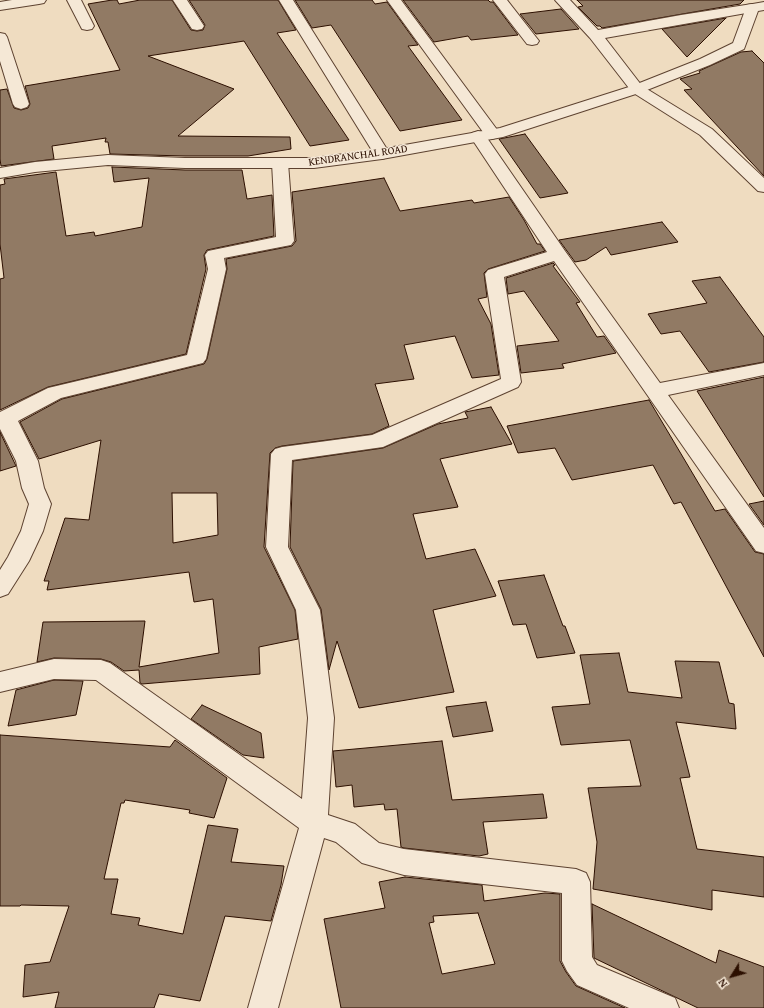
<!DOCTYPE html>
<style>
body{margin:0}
#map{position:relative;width:764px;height:1008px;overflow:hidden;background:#efdcc0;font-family:"Gentium Book Plus",serif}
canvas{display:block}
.north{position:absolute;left:712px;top:956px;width:40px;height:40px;-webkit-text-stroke:3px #f5e8d6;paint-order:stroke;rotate:233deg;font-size:11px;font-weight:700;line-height:16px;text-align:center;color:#2c0f00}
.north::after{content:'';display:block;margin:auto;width:14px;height:18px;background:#2c0f00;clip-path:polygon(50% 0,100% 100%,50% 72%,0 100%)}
</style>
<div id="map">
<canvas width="764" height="1008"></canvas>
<div class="north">N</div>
</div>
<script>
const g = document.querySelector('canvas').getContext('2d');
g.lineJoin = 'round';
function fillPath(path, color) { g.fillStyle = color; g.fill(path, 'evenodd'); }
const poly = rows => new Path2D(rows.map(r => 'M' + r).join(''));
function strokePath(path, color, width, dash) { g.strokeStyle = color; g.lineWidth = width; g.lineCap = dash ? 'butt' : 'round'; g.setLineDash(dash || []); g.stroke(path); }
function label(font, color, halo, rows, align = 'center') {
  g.font = font + ' "Gentium Book Plus",serif'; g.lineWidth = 3; g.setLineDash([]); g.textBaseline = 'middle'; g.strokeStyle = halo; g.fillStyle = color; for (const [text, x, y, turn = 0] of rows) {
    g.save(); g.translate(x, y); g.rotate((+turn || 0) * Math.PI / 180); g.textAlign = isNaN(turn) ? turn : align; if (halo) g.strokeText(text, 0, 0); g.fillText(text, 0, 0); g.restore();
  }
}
const building = poly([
 [112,0,117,0,119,4,140,0,172,0,191,30,197,31,203,30,205,25,189,0,278,0,296,30,277,33,349,140,310,146,244,41,148,56,234,89,178,136,290,137,291,149,248,156,185,156,110,154,108,142,105,142,106,138,52,146,54,159,1,166,0,159,0,90,7,89,14,108,21,110,28,108,30,104,25,86,120,70,88,4,112,0],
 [295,0,372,0,375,4,387,2,418,45,408,46,462,120,400,131,331,25,312,28,295,0],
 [403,0,488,0,490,2,493,2,518,35,471,40,468,36,434,42,403,0],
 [577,0,744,0,740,4,602,28,600,26,597,26,578,7,583,6,577,0],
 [561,9,579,29,536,34,520,14,561,9],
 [726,18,687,57,662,29,726,18],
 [752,51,764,63,764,176,684,90,692,89,680,79,700,73,699,71,741,52,752,51],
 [525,134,568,193,540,198,499,139,525,134],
 [112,167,185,170,242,170,247,199,272,195,274,236,207,250,204,255,206,269,186,354,48,387,0,410,0,279,4,278,0,244,0,185,5,184,4,179,56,172,66,236,94,232,95,236,142,227,149,178,114,182,112,167],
 [384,178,400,211,472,200,474,203,509,197,524,220,537,244,540,244,545,251,488,269,484,273,487,297,478,299,491,324,499,375,472,378,455,336,404,345,414,379,375,384,389,426,372,434,282,446,275,448,270,453,264,547,295,610,298,639,259,647,260,674,142,684,140,683,139,670,124,671,111,662,101,659,54,658,37,662,43,622,145,621,139,667,219,653,213,599,194,602,189,572,47,590,49,581,44,581,65,518,89,520,101,440,39,459,20,422,62,399,204,364,207,359,227,269,226,259,292,246,296,241,292,192,384,178],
 [172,493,217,493,218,535,173,543,172,493],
 [662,222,678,242,611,255,606,247,586,260,575,262,559,240,662,222],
 [553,263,555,265,553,266,580,302,576,303,597,337,604,336,616,353,562,364,564,368,521,373,517,346,559,341,524,291,508,294,506,278,553,263],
 [720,277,764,337,764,362,709,372,680,331,661,334,648,314,707,303,692,281,720,277],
 [764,377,764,497,697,391,764,377],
 [649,400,715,511,725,509,755,552,764,554,764,657,681,502,674,504,653,465,572,480,555,448,518,453,507,426,649,400],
 [491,407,512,444,440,459,458,507,413,514,426,559,475,549,496,596,433,610,454,692,359,708,337,641,329,670,321,609,290,547,293,461,383,448,438,424,468,418,465,412,491,407],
 [0,432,16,466,0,471,0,432],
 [764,501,764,525,749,504,764,501],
 [544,575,563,626,565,626,575,653,537,658,526,624,513,625,498,581,544,575],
 [619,653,628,692,682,698,675,661,719,662,729,703,734,704,736,729,676,722,690,777,680,778,697,849,764,857,764,897,712,890,712,910,593,889,597,842,588,788,641,786,630,740,561,745,552,707,590,704,580,655,619,653],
 [54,680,83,681,76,715,8,726,16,690,54,680],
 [486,702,493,731,453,737,446,707,486,702],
 [202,705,261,733,264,758,243,755,191,719,202,705],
 [0,735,170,747,175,740,227,778,214,818,189,813,190,810,125,800,124,803,121,803,104,879,118,879,111,914,140,918,138,925,183,934,208,825,238,829,231,862,284,866,281,885,271,921,225,916,200,1001,159,994,154,1008,55,1008,59,992,23,997,25,965,50,962,69,906,21,905,20,906,0,906,0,735],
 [442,741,452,800,543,794,547,818,483,822,488,854,479,856,404,848,401,847,397,809,385,810,384,804,354,807,352,785,336,787,333,751,442,741],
 [405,877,482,885,484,901,545,893,560,894,560,961,566,972,576,986,625,1008,341,1008,324,919,385,908,379,882,405,877],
 [478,913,495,964,442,974,429,923,434,922,433,916,478,913],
 [592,904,716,963,719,950,764,967,764,1008,698,1008,594,958,592,904]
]);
fillPath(building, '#917a64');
strokePath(building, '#2c0f00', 1);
const minor = poly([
 [12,0,46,0,44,3,39,4,0,10,0,2,12,0],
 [67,0,81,0,94,26,92,29,87,30,82,29,67,0],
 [173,0,187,0,204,26,202,29,197,30,192,29,173,0],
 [279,0,293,0,390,154,388,157,382,159,376,157,279,0],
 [387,0,401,0,498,131,500,134,498,137,492,139,487,138,565,251,660,383,764,363,764,375,668,395,764,528,764,553,756,551,554,261,504,277,521,382,518,387,383,447,292,460,288,547,320,610,334,718,328,815,355,824,379,843,404,849,576,869,586,873,590,882,592,957,597,965,675,998,679,1008,629,1008,577,985,567,971,562,961,562,893,404,875,362,863,336,842,324,838,278,1008,248,1008,299,828,96,680,54,679,0,692,0,672,54,659,101,660,110,663,302,799,308,718,296,610,266,547,271,454,275,449,282,447,372,435,501,379,485,274,488,270,547,252,470,136,472,133,478,131,483,132,387,0],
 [493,0,507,0,539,41,537,44,532,45,527,44,493,0],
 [555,0,570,0,598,30,681,15,752,4,757,5,759,8,757,11,752,12,605,38,642,86,712,129,764,178,764,192,758,191,700,135,632,92,590,38,555,0],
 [0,33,5,34,7,37,29,104,27,107,21,109,15,107,13,104,0,61,0,33],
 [280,158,286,159,288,163,294,241,291,245,224,258,226,269,206,359,203,363,61,398,18,421,38,461,44,488,51,504,43,531,29,561,8,594,0,597,0,570,8,557,21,531,29,504,22,488,16,461,0,429,0,412,48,388,187,355,208,269,205,255,208,251,276,237,272,163,274,159,280,158]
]);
const tertiary = poly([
 [764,2,764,10,758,11,744,49,710,65,642,92,503,137,382,159,314,168,185,168,108,165,35,172,0,178,0,168,35,162,108,155,185,158,314,158,382,149,500,128,632,86,700,59,733,43,747,5,764,2]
]);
strokePath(minor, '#5d4230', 2);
strokePath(tertiary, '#5d4230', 2);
fillPath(minor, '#f5e8d6');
fillPath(tertiary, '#f5e8d6');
label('11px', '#2c0f00', '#f5e8d6', [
 ["KENDRANCHAL ROAD",358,156,-8]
]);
</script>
